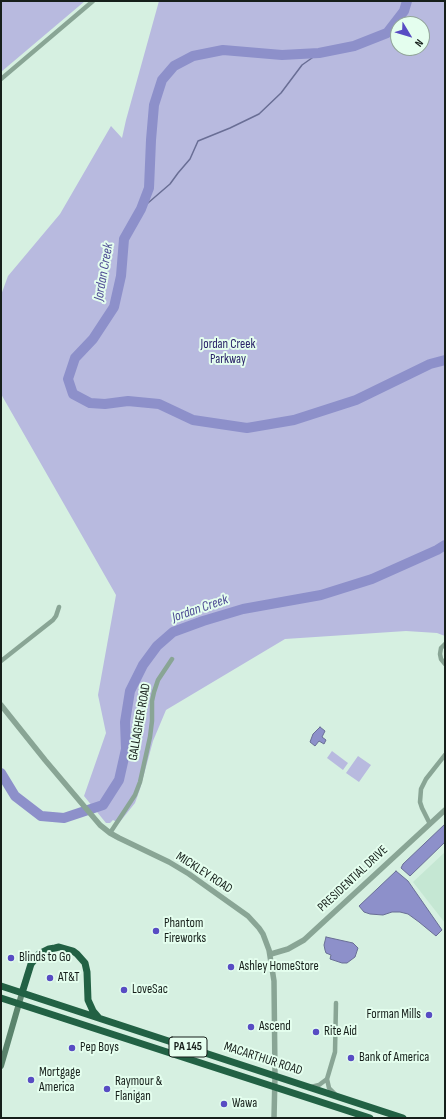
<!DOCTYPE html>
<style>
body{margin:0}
#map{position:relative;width:446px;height:1119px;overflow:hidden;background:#d6f0e1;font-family:"Sofia Sans Condensed",sans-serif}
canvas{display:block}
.frame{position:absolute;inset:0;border:2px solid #161f1a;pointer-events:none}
.north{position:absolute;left:390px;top:16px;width:40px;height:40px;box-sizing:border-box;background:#e4feee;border:1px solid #92a599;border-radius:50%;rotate:128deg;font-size:11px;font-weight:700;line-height:16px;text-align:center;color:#161f1a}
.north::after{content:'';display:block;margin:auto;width:14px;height:18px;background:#584cc3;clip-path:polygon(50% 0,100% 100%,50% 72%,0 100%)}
</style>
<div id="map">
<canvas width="446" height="1119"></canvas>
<div class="frame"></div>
<div class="north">N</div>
</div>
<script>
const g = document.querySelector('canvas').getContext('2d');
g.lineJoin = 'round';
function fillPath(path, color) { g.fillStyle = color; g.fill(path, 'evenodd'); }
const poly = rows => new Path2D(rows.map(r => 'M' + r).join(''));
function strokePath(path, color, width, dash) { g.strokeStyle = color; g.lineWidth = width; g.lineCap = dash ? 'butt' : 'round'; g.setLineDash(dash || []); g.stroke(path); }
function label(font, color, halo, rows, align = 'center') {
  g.font = font + ' "Sofia Sans Condensed",sans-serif'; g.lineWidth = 4; g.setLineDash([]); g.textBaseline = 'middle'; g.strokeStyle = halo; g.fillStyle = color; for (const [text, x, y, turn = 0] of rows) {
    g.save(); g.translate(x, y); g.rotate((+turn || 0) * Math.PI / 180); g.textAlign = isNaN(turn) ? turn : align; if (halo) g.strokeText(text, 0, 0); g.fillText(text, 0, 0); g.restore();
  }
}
fillPath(poly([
 [445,852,445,923,413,882]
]), '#c5e7d3');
fillPath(poly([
 [1,1,85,1,1,72],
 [159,1,445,1,445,636,437,633,406,631,285,639,166,710,153,741,140,789,135,803,119,823,113,820,110,823,106,823,84,796,106,733,98,695,116,595,1,394,1,295,8,276,60,214,111,126,122,138,126,120],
 [398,24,422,24,422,48,398,48],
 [332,751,348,763,343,770,327,758],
 [358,756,371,765,359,782,346,773]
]), '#b8badf');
const water = poly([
 [320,727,325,731,322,737,326,740,324,744,319,741,315,746,310,742,313,734,320,727],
 [445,824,445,842,410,876,401,868,403,864,445,824],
 [396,871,408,881,442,930,436,936,419,922,408,914,400,912,392,912,383,915,370,914,364,912,359,906,396,871],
 [326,937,353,943,358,948,355,957,347,963,342,963,330,959,331,955,326,953,325,950,324,945,326,937]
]);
fillPath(water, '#8d90ca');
strokePath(water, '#696e95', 1);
strokePath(poly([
 [141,209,170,184,178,173,190,159,198,141,230,128,259,114,281,93,302,65,319,53]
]), '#696e95', 1.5);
strokePath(poly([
 [407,1,404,11,387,33,354,46,319,53,282,55,223,50,193,56,174,66,162,80,154,105,151,140,149,188,141,209,124,239,121,276,114,307,93,339,75,358,68,379,73,394,90,403,105,404,128,401,159,404,193,420,247,428,294,420,356,400,430,364,445,360],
 [1,773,15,796,41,816,64,818,103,805,119,780,126,749,125,722,130,691,143,665,157,646,173,632,203,621,243,609,321,595,372,579,437,550,445,545]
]), '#8d90ca', 10);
strokePath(poly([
 [1,79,93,1],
 [445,644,441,648,440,654,441,659,445,664],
 [1,661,53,620,56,616,59,607],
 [430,824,422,808,420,802,421,789,426,779,445,755],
 [110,833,135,795,140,782,150,737,152,721,152,701,154,692,158,680,172,659],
 [311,1087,319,1085,327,1079],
 [335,1094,329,1088,327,1079,335,1052,336,1003]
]), '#89a595', 4.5);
strokePath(poly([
 [1,705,45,760,100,825,110,833,119,838,169,862,189,874,248,916,259,928,263,934,269,950,274,981,275,1075,274,1118],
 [271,954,288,949,304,940,445,810]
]), '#89a595', 5.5);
strokePath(poly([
 [1,1066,22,993]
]), '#5a836c', 6);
strokePath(poly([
 [1,986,403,1118],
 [22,993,31,964,39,954,49,949,55,948,59,947,73,951,77,954,85,963,87,972,88,1000,93,1011,99,1018],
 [1,998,370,1118]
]), '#226144', 7);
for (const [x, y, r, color] of [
 [156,931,4,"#584cc3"],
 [11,958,4,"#584cc3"],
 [231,967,4,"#584cc3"],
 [50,978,4,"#584cc3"],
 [124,990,4,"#584cc3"],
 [429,1015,4,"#584cc3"],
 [251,1027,4,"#584cc3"],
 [316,1032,4,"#584cc3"],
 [72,1048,4,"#584cc3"],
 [351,1058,4,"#584cc3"],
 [31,1080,4,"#584cc3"],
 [107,1089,4,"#584cc3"],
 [224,1104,4,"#584cc3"]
]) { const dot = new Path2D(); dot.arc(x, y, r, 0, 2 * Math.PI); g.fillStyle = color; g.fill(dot); strokePath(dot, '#e4feee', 1.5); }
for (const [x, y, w] of [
 [188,1047,38]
]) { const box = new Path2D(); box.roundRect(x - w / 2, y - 10, w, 20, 3); g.fillStyle = '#e4feee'; g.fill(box); strokePath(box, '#161f1a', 1); }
label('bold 12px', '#161f1a', null, [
 ["PA 145",188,1047]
]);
label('13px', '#2a2368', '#e4feee', [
 ["Jordan Creek",228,345],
 ["Parkway",228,360]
]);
label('13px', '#161f1a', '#e4feee', [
 ["GALLAGHER ROAD",140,722,-80],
 ["MICKLEY ROAD",204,873,33],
 ["PRESIDENTIAL DRIVE",353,879,-43],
 ["MACARTHUR ROAD",263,1059,18]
]);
label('13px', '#161f1a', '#e4feee', [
 ["Phantom",164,924],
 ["Fireworks",164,939],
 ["Blinds to Go",19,958],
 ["Ashley HomeStore",239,967],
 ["AT&T",58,978],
 ["LoveSac",132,990],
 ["Forman Mills",421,1015,"right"],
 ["Ascend",259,1027],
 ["Rite Aid",324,1032],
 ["Pep Boys",80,1048],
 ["Bank of America",359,1058],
 ["Mortgage",39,1073],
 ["America",39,1088],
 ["Raymour &",115,1082],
 ["Flanigan",115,1097],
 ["Wawa",232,1104]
], 'left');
label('italic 14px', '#4e4b94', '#e4feee', [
 ["Jordan Creek",104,272,-80],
 ["Jordan Creek",200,609,-19]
]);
</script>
